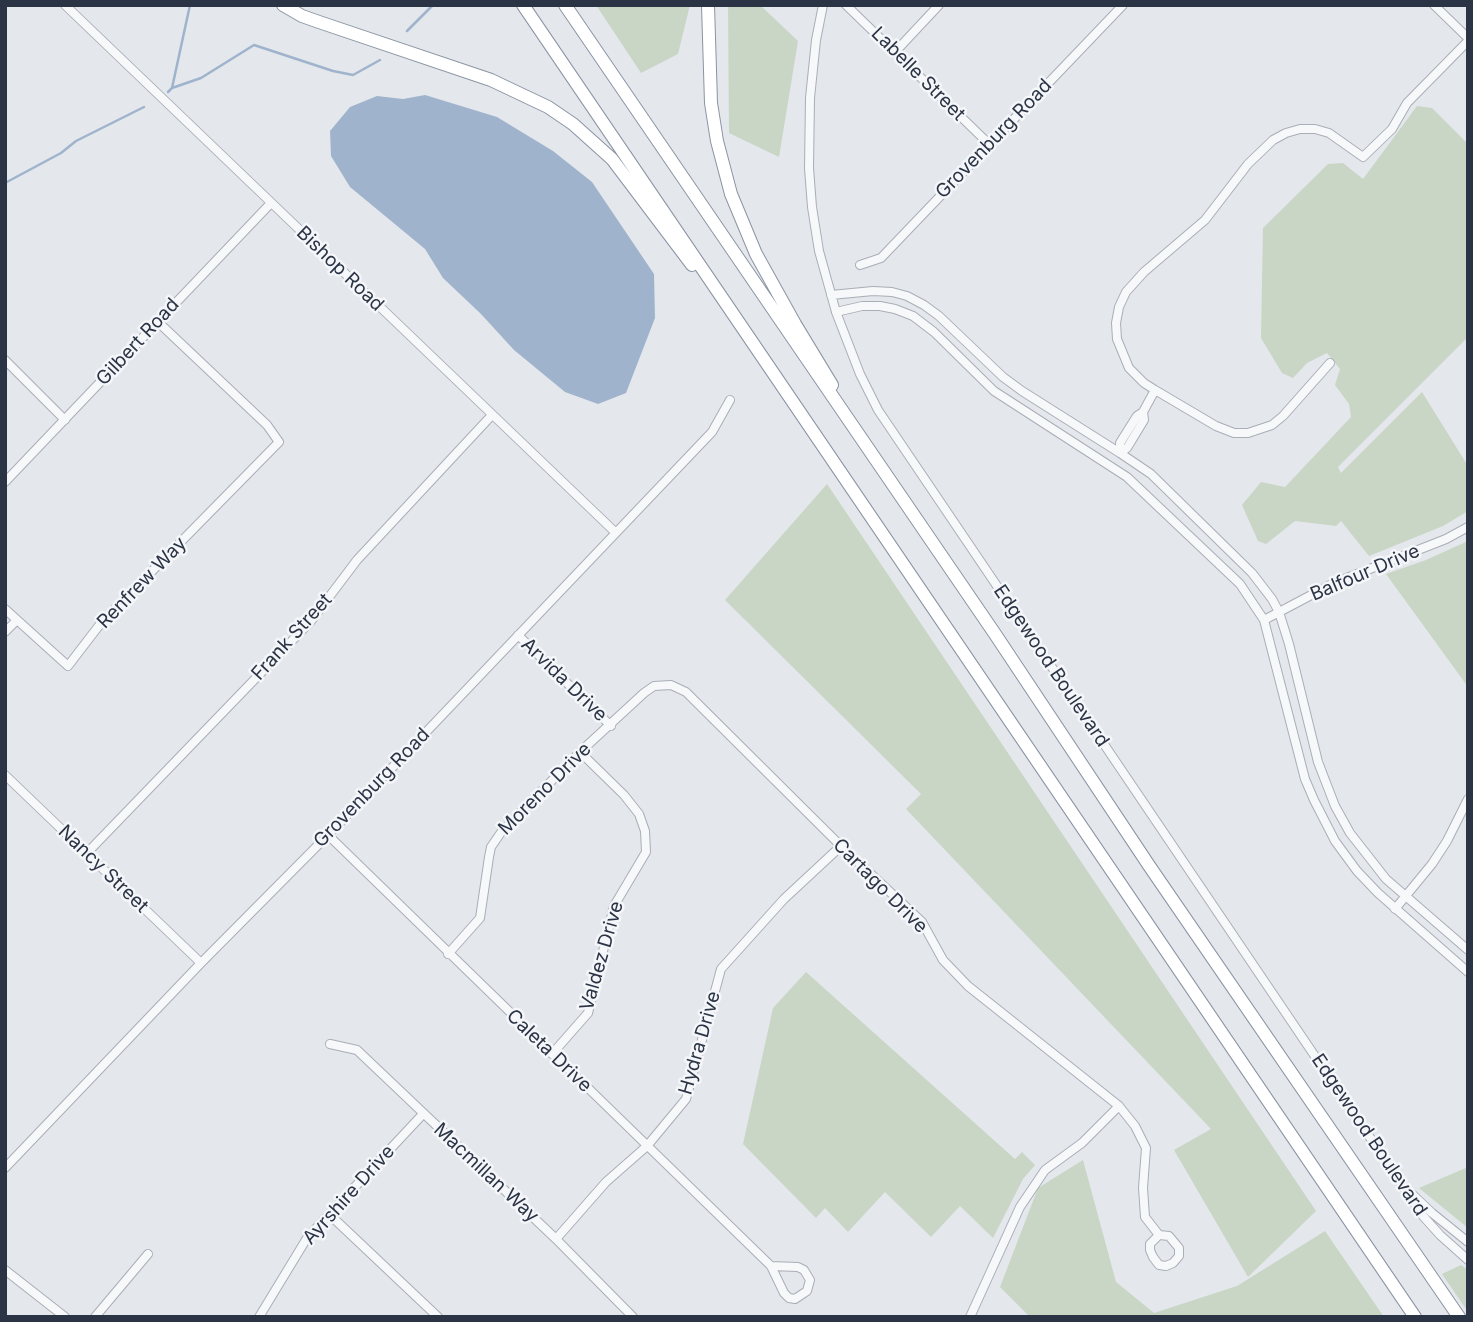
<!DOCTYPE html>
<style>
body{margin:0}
#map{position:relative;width:1473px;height:1322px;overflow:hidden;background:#e4e7ec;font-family:Inter,sans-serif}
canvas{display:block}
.frame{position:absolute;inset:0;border:7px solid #2b3445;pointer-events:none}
</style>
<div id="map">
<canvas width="1473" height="1322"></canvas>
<div class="frame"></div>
</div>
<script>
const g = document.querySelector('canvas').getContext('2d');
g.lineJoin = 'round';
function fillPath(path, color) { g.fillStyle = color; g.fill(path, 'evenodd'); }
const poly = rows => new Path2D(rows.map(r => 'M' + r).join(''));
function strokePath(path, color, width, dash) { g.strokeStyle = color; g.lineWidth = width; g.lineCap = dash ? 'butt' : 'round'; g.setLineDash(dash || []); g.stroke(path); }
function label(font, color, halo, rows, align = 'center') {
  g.font = font + ' Inter,sans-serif'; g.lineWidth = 5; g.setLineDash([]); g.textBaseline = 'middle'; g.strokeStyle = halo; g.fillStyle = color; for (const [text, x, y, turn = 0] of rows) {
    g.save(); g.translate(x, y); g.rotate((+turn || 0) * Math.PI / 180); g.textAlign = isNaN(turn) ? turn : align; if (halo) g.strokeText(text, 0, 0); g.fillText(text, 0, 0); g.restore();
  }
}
fillPath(poly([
 [596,5,690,5,678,54,641,73],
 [728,5,760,5,798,41,779,157,729,133],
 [1417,106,1432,108,1468,144,1468,337,1338,467,1341,473,1422,392,1468,466,1468,511,1443,526,1369,556,1341,521,1336,526,1295,521,1266,544,1258,541,1242,505,1261,482,1285,487,1351,417,1349,404,1335,385,1340,369,1327,353,1307,363,1293,378,1282,373,1261,338,1263,228,1328,164,1343,163,1363,179],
 [827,484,1316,1211,1248,1277,1174,1150,1211,1129,906,809,921,794,725,600],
 [1468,541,1468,687,1386,574,1426,560],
 [806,972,1015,1159,1022,1152,1035,1165,1023,1179,993,1238,960,1206,931,1237,885,1192,848,1232,825,1208,816,1218,743,1144,773,1008],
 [1083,1160,1116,1282,1154,1313,1237,1286,1325,1231,1384,1317,1030,1317,1000,1287,1038,1188],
 [1468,1167,1468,1228,1419,1188],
 [1461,1265,1468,1270,1468,1312,1442,1274]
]), '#c9d6c5');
fillPath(poly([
 [425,95,497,117,553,151,592,182,654,274,655,318,626,393,598,404,565,392,514,350,481,314,443,278,425,249,350,187,331,156,330,131,350,107,377,96,403,99]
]), '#9fb4cc');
strokePath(poly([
 [407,31,433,5],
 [172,88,190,5],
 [168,92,172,88,201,78,254,45,333,71,353,75,380,60],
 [5,183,61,153,76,141,144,107]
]), '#9fb4cc', 2.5);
const minor = poly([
 [65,5,615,532],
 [823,5,816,40,810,98,809,168,812,207,819,251,836,312,860,374,878,410,1423,1216,1440,1235,1468,1260],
 [846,5,989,144],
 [1434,5,1468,38],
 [895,52,939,5],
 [860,265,881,258,1123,5],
 [831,295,873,291,892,292,907,296,924,305,939,316,1003,377,1022,391,1120,453,1151,474,1252,573,1272,599,1279,612,1289,644,1318,762,1335,806,1350,833,1386,879,1468,950],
 [836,312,862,306,880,306,895,309,913,316,934,332,994,391,1127,477,1240,584,1264,620,1305,779,1314,800,1335,841,1357,871,1378,893,1468,972],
 [5,360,65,420],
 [1330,363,1283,416,1272,425,1248,433,1234,433,1216,426,1155,390,1144,383,1129,368,1117,339,1116,323,1119,307,1126,292,1144,272,1205,220,1248,164,1273,140,1286,133,1300,129,1315,129,1329,133,1363,157,1392,129,1407,103,1468,41],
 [1143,412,1144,420,1127,448,1120,453,1120,443,1137,416,1143,412],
 [1143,412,1155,390],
 [5,482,271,203],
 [5,609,68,666,101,623,279,442,267,425,157,321],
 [1264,620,1334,583,1446,539,1468,527],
 [5,632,17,620],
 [518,635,611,726],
 [5,775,201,963],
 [328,835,771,1266,784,1293,789,1298,795,1299,807,1291,810,1280,804,1270,798,1267,771,1266],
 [86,854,311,621,357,560,492,415],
 [1395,909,1432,864,1447,841,1468,799],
 [448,954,480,918,489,857,491,847,502,831,580,752,644,693,654,686,671,685,686,692,841,846,922,922,943,960,968,986,1119,1106,1135,1126,1146,1148,1143,1188,1145,1217,1159,1235,1169,1236,1179,1248,1179,1256,1173,1263,1166,1266,1159,1265,1153,1257,1150,1250,1150,1244,1159,1235],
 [330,1044,357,1050,556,1239,633,1317],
 [552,1054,588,1013,614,906,646,852,645,831,639,814,624,795,580,752],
 [5,1168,201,963,328,835,712,432,730,400],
 [1412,1194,1432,1213,1468,1242],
 [329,1214,438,1317],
 [556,1239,606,1182,647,1146,686,1099,721,969,784,899,841,846],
 [5,1270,65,1317],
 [95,1317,148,1254],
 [259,1317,307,1238,423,1114],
 [970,1317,1020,1207,1045,1170,1082,1143,1119,1106]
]);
const highway = poly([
 [283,5,302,16,319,22,491,80,548,107,573,124,612,159,692,265],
 [523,5,1415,1317],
 [565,5,995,634,1150,867,1459,1317],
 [708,5,711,103,717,141,731,194,756,254,795,324,832,385]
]);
strokePath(minor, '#a9aeb7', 10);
strokePath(highway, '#8b94a3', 14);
strokePath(minor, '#f7f8fa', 8);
strokePath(highway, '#fff', 12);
label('19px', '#2b3445', '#f4f6f9', [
 ["Labelle Street",918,74,45],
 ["Grovenburg Road",994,139,-46],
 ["Bishop Road",340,269,44],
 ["Gilbert Road",138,342,-47],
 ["Balfour Drive",1365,573,-23],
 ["Renfrew Way",142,583,-46],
 ["Frank Street",292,637,-48],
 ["Edgewood Boulevard",1051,666,56],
 ["Arvida Drive",564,680,44],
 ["Grovenburg Road",372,788,-46],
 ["Moreno Drive",545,789,-45],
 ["Nancy Street",103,869,44],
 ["Cartago Drive",880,886,45],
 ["Valdez Drive",602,956,-74],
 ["Hydra Drive",700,1043,-74],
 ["Caleta Drive",549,1051,44],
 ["Edgewood Boulevard",1369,1135,56],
 ["Macmillan Way",486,1173,43],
 ["Ayrshire Drive",349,1195,-48]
]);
</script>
